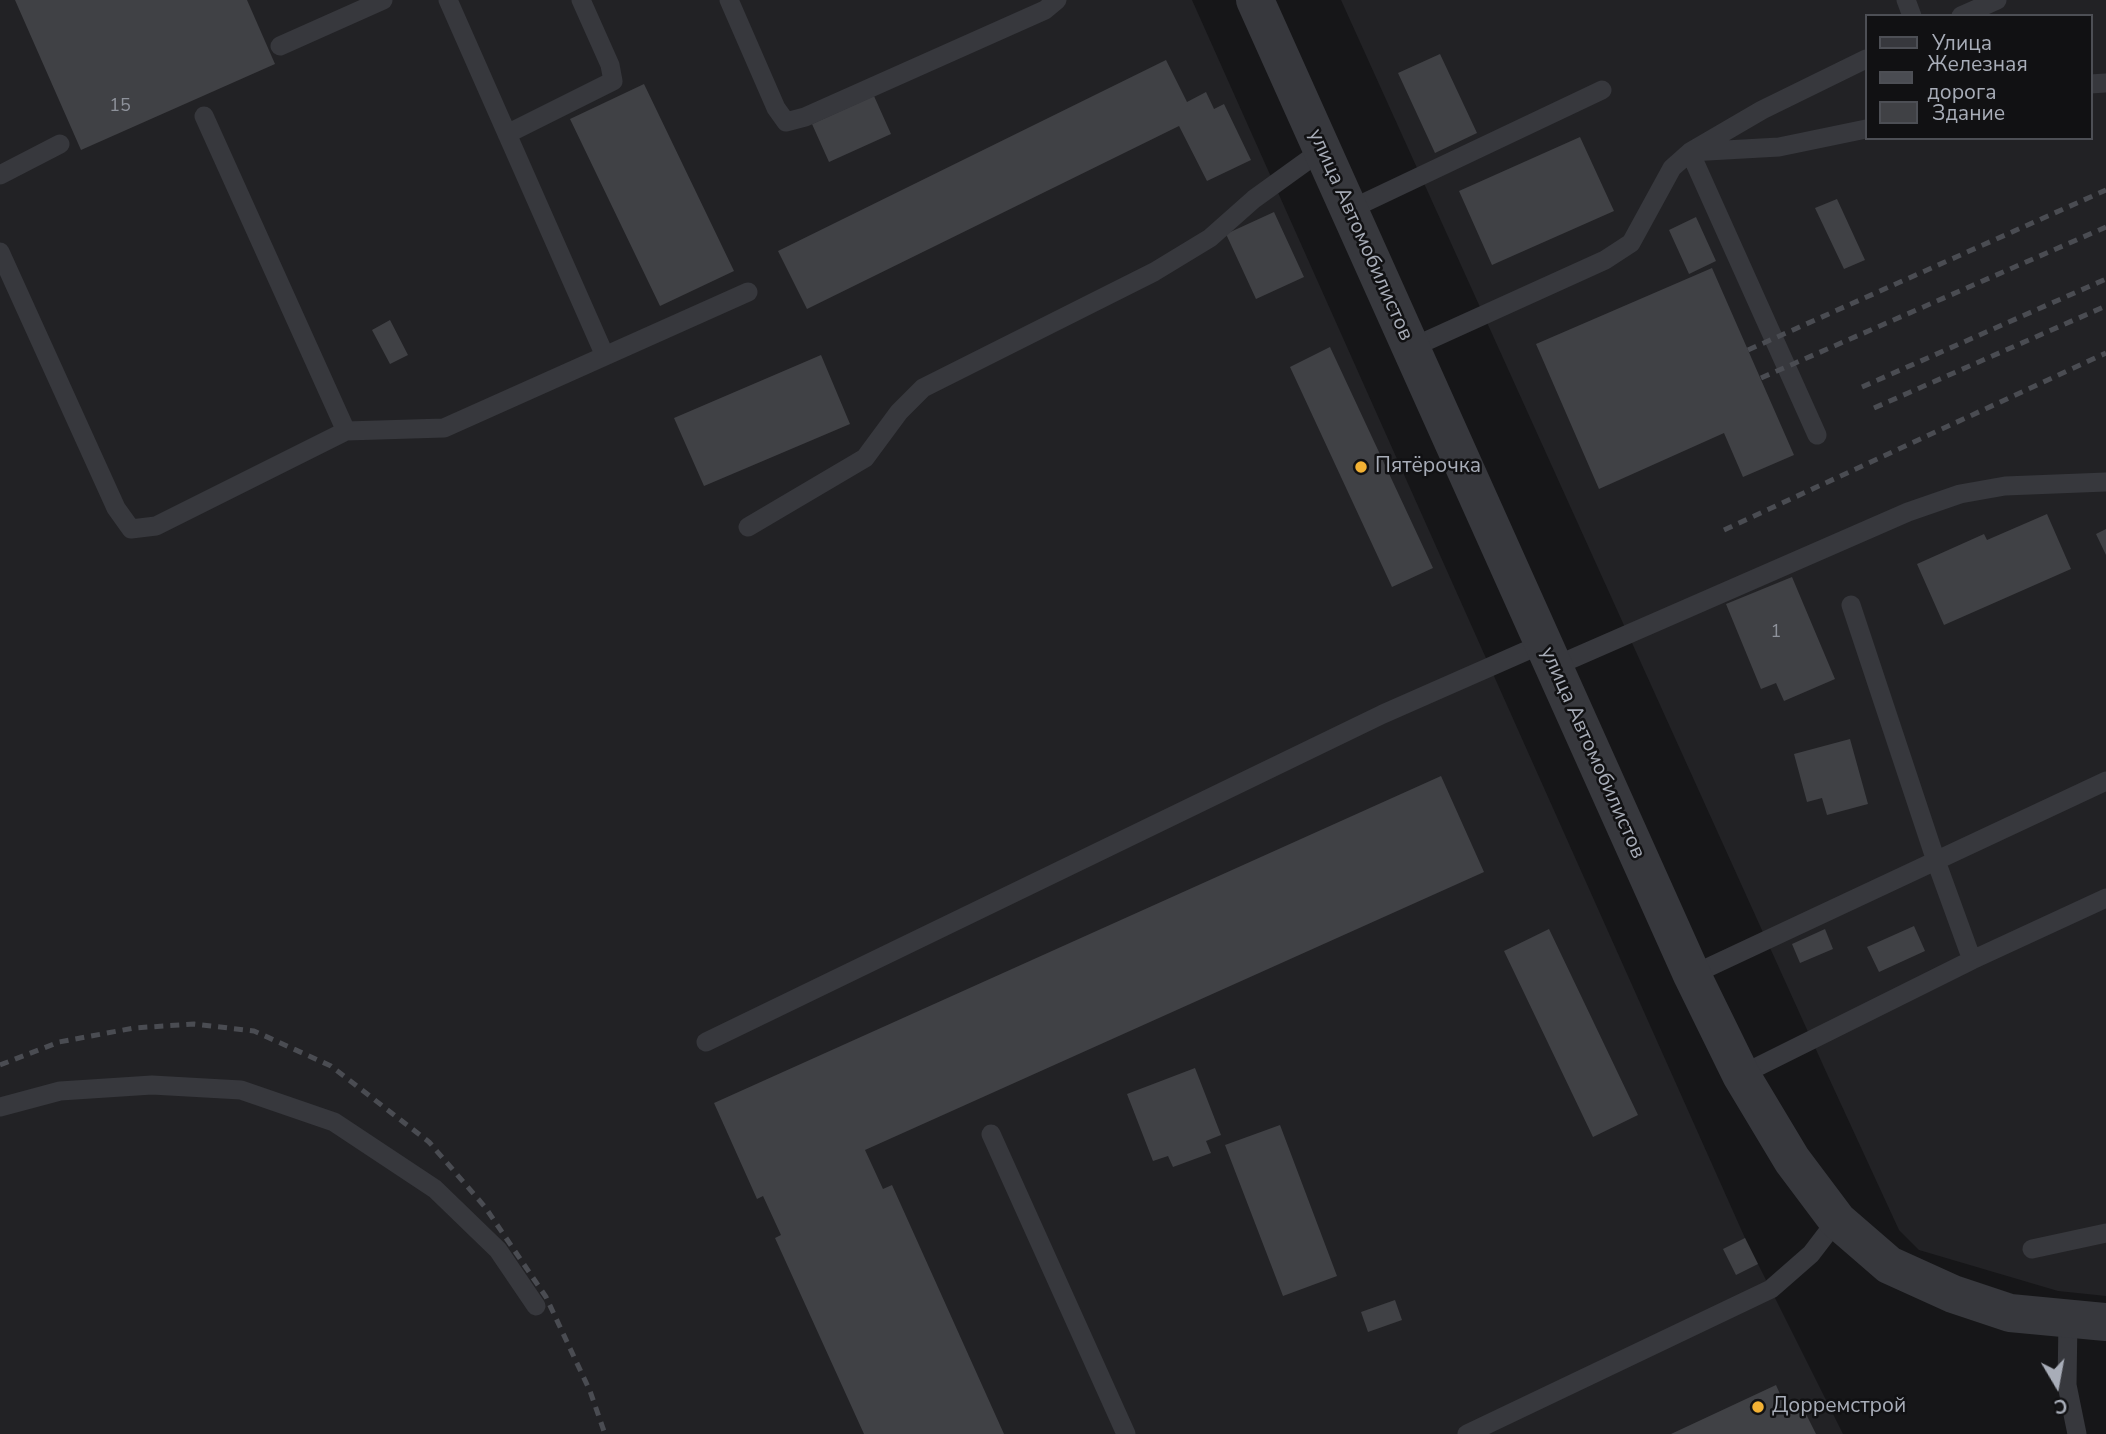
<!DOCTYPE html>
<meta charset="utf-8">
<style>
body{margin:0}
#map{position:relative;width:2106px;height:1434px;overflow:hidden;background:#161618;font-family:"Nunito Sans",sans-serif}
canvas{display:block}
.legend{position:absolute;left:1865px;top:14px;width:228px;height:126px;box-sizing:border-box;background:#111113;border:2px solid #4d4f55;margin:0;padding:9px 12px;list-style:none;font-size:21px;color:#a8adb8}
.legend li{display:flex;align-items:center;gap:14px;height:35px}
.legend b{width:35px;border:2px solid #4d4f55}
.north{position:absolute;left:2022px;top:1350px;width:70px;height:70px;-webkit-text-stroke:5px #111113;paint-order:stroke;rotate:170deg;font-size:19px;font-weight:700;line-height:28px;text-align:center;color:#a8adb8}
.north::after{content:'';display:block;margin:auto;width:24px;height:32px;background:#a8adb8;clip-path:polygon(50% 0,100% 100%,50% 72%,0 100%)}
</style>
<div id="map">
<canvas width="2106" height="1434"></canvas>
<ul class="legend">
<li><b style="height:9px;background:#37383d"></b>Улица</li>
<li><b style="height:9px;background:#4a4c52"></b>Железная дорога</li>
<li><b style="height:19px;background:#404145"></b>Здание</li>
</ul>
<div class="north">С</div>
</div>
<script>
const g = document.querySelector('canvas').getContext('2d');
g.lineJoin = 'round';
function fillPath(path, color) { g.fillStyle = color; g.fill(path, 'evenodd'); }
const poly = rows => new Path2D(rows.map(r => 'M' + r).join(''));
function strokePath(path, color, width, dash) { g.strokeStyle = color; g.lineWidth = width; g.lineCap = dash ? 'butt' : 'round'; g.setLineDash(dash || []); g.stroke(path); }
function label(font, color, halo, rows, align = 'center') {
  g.font = font + ' "Nunito Sans",sans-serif'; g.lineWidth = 5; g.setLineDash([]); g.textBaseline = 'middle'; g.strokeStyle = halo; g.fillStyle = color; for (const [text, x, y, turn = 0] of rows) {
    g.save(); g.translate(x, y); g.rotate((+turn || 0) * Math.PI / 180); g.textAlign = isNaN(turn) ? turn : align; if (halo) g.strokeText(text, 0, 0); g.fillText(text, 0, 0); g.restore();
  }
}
fillPath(poly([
 [0,0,1192,0,1745,1238,1843,1434,0,1434],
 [1341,0,2106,0,2106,1296,2058,1291,1919,1250,1899,1230,1828,1076],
 [1866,16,2090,16,2090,138,1866,138]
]), '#222225');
fillPath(poly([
 [15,0,247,0,275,64,81,150],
 [1440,54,1477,133,1435,153,1398,73],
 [1166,60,1187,102,1206,92,1214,109,1224,104,1251,160,1207,181,1179,126,807,309,778,251],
 [644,84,734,271,660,306,570,119],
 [874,96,891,134,829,162,812,124],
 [1580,137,1614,211,1492,265,1459,191],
 [1837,199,1865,260,1844,269,1815,208],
 [1274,212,1304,277,1256,299,1226,234],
 [1696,217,1716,261,1689,274,1669,230],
 [1712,268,1794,455,1743,477,1724,433,1599,489,1536,344],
 [390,320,408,355,390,364,372,330],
 [1330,347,1433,568,1392,587,1290,367],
 [821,355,850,424,704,486,674,418],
 [2047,514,2071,569,1944,625,1917,564,1984,534,1987,540],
 [2106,529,2106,555,2096,534],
 [1792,577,1835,679,1784,701,1776,683,1761,689,1726,604],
 [1850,739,1868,804,1827,815,1822,798,1807,802,1794,754],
 [1441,776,1484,872,865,1150,883,1189,892,1185,1004,1434,864,1434,775,1238,781,1235,763,1196,757,1199,714,1103],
 [1914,926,1925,951,1879,972,1867,947],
 [1549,929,1638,1115,1593,1137,1504,951],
 [1825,929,1833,949,1800,963,1792,944],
 [1195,1068,1221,1135,1206,1141,1211,1153,1173,1167,1168,1156,1153,1161,1127,1094],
 [1280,1125,1337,1276,1283,1296,1225,1145],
 [1745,1238,1758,1264,1736,1275,1723,1249],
 [1395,1300,1402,1320,1368,1332,1361,1312],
 [1776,1385,1787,1410,1801,1404,1816,1434,1671,1434]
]), '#404145');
strokePath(poly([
 [448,0,605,356],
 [729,0,776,108,786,122,805,117,1045,10,1057,0],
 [1906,0,1912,16],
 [1961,16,1997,0],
 [280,46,383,0],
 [2090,84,2106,83],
 [204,116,346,431],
 [507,134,613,81,610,65,581,0],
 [0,175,60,144],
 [1349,210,1602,90],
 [0,252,116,508,131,529,156,526,346,431,444,428,748,292],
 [1411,348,1605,260,1631,243,1672,168,1690,152,1762,110,1866,59],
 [1817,435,1690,152,1779,147,1866,129],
 [748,527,865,458,899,412,923,388,1154,272,1210,238,1254,199,1322,150],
 [1851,605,1936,861,1972,960],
 [1553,667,1908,512,1960,494,2005,486,2106,482],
 [1692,975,2106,781],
 [706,1042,1383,714,1542,644],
 [1741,1075,1972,960,2106,898],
 [0,1107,60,1091,152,1085,241,1090,334,1122,435,1189,498,1250,536,1306],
 [991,1134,1126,1434],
 [2032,1249,2106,1233],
 [2068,1320,2067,1385,2077,1434],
 [1467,1434,1771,1289,1811,1254,1837,1220]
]), '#37383d', 19);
strokePath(poly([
 [1255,0,1692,975,1741,1075,1792,1160,1837,1220,1889,1265,1953,1294,2010,1313,2106,1322]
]), '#37383d', 38);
strokePath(poly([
 [1748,350,2106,190],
 [1761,378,2106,227],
 [1862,387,2106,279],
 [1874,408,2106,306],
 [1724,530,2106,353],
 [0,1065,59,1042,134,1028,194,1024,254,1031,331,1066,429,1142,485,1207,546,1297,590,1391,605,1434]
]), '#4a4c52', 5, [9, 7]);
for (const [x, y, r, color] of [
 [1361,467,7,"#f2b134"],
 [1758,1407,7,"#f2b134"]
]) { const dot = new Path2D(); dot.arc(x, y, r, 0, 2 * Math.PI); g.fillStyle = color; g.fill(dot); strokePath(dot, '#111113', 2.5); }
label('18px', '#8e929b', null, [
 ["15",120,107],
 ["1",1776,633]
]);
label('21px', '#a8adb8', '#111113', [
 ["улица Автомобилистов",1360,235,66],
 ["улица Автомобилистов",1592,753,66]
]);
label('21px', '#a8adb8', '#111113', [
 ["Пятёрочка",1375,467],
 ["Дорремстрой",1772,1407]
], 'left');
</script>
